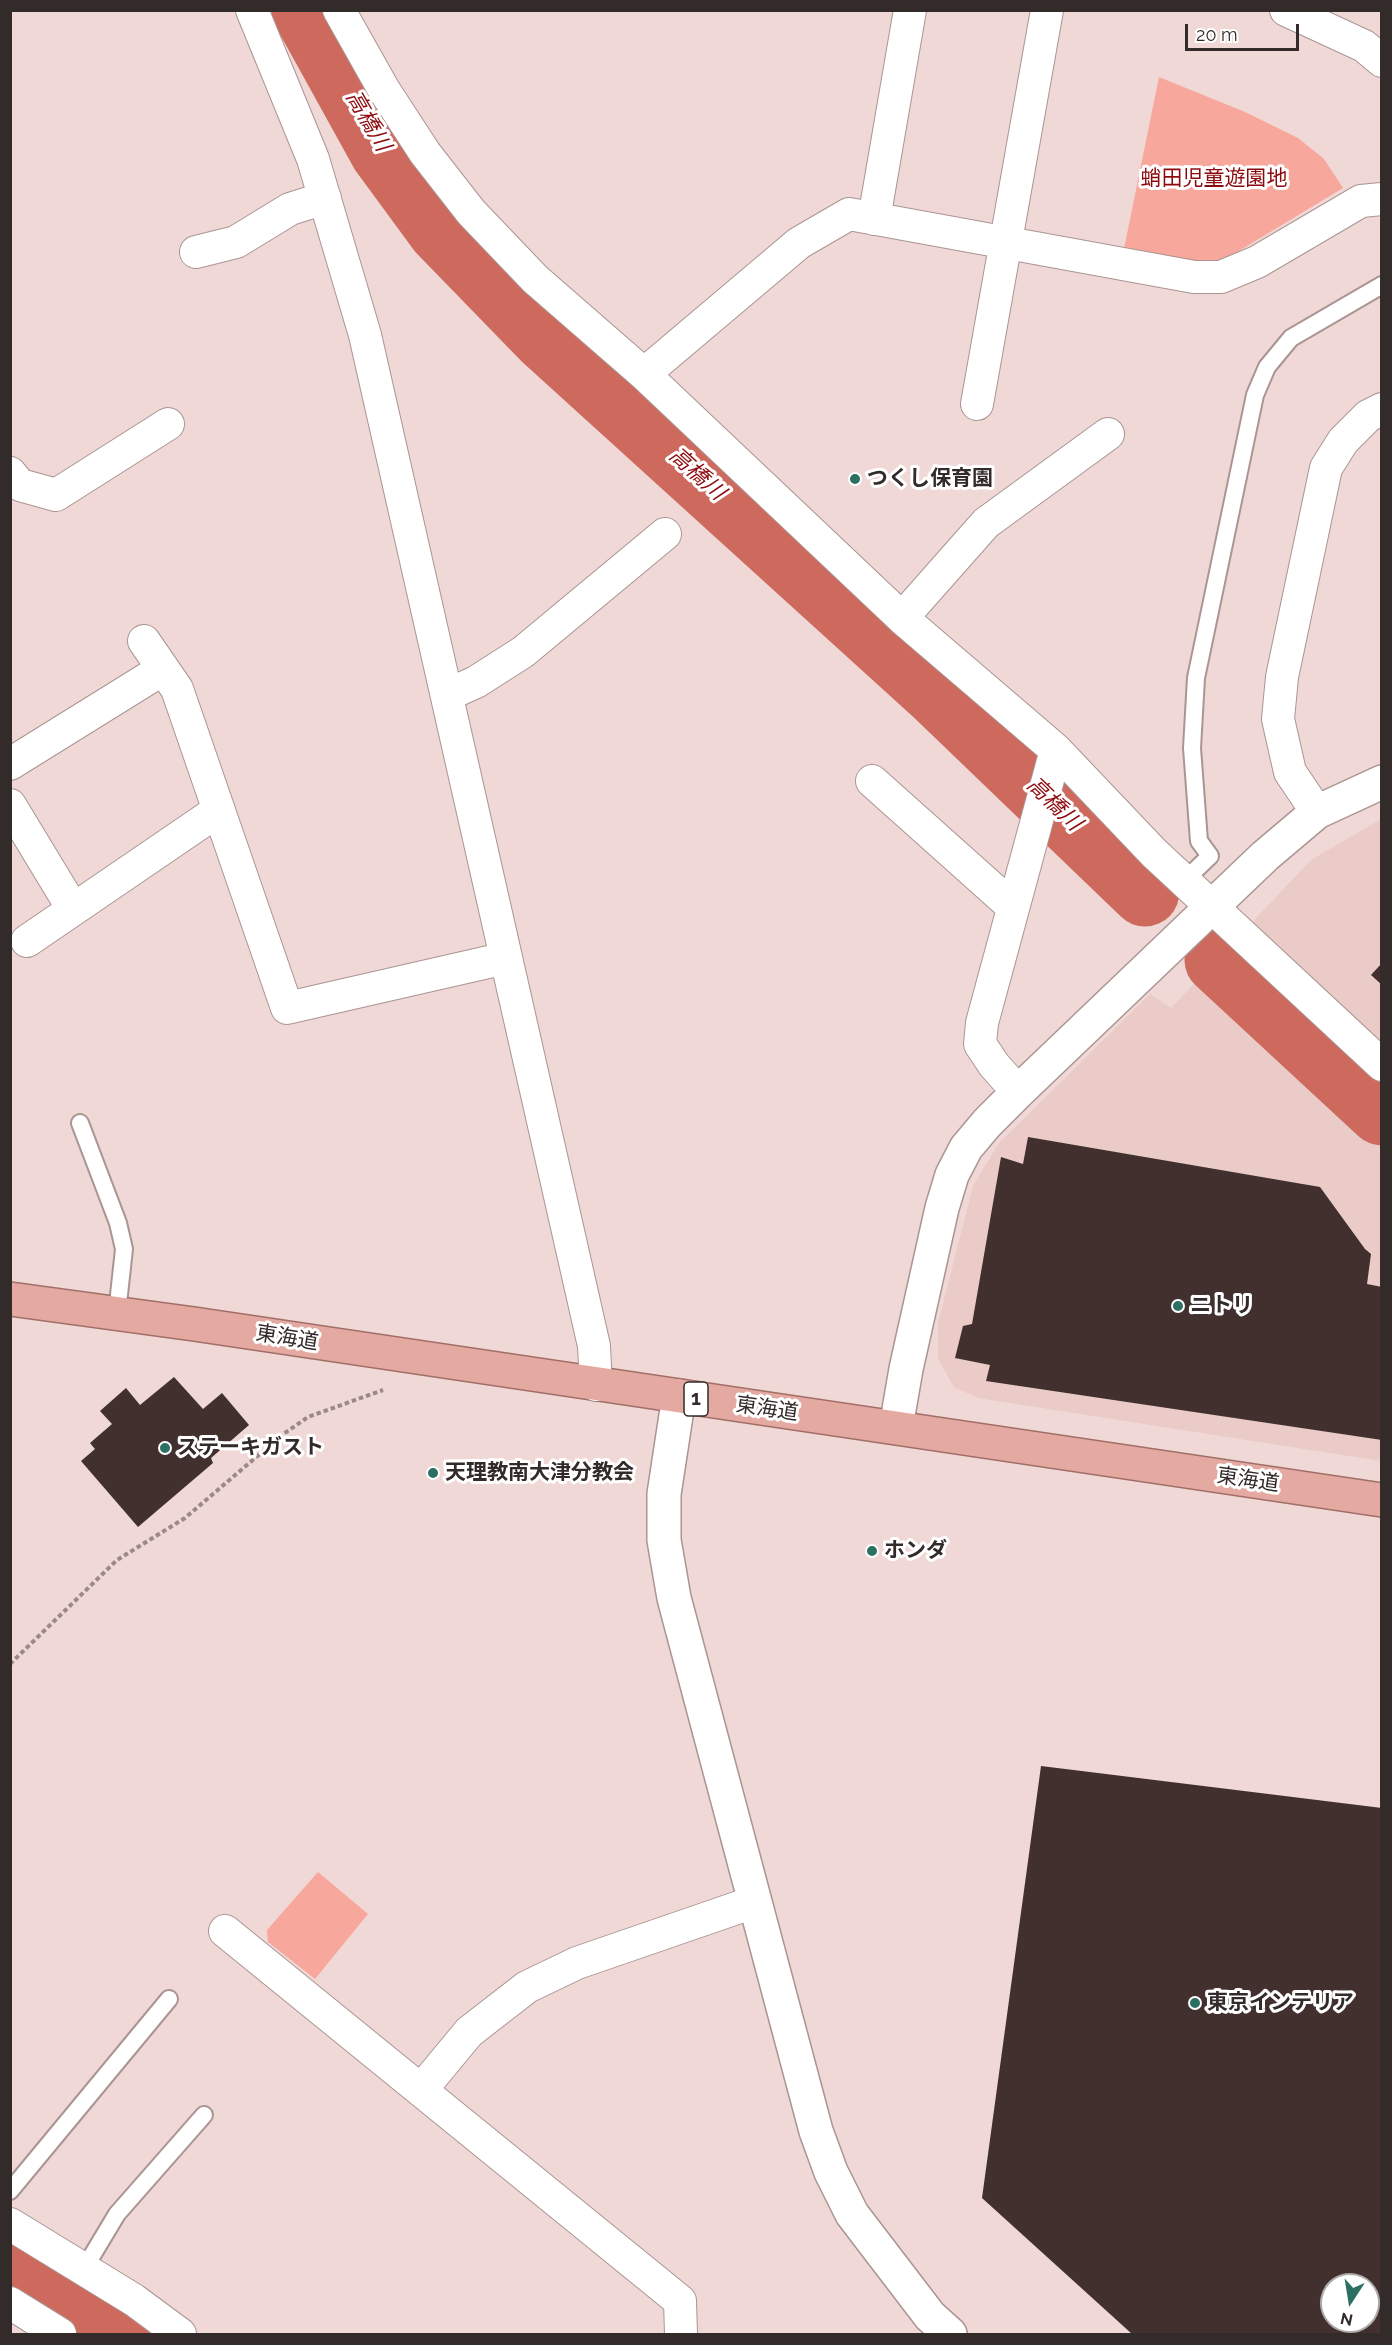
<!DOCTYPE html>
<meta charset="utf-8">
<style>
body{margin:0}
#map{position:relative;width:1392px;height:2345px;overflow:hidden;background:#efd8d5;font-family:Raleway,sans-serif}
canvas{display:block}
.frame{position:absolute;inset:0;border:12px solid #332b2a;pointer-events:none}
.north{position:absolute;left:1320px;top:2273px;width:60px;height:60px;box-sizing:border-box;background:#fff;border:2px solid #adaaaa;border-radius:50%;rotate:192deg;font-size:16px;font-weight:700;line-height:24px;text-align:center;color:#332b2a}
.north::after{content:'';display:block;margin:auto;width:21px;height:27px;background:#2c7062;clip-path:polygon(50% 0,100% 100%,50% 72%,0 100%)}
.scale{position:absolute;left:1185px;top:24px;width:114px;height:27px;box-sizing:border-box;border:3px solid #332b2a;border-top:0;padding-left:8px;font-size:18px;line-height:21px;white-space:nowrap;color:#332b2a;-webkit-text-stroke:4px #fff;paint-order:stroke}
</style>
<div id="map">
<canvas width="1392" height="2345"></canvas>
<div class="frame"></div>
<div class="north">N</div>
<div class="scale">20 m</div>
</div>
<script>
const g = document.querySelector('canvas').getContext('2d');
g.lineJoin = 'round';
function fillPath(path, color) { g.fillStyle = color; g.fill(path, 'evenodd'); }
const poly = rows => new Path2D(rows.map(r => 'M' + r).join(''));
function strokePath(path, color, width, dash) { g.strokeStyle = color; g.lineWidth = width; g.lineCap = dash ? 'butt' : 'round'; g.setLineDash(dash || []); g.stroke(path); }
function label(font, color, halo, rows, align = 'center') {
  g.font = font + ' Raleway,"Noto Sans JP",sans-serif'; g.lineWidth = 6; g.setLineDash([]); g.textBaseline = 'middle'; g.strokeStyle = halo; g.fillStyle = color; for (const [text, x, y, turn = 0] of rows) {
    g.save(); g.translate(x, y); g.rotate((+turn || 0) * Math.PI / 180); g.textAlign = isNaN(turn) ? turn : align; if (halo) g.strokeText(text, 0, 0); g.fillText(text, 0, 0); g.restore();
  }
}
fillPath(poly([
 [1381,819,1381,1461,978,1398,954,1387,938,1359,938,1323,973,1186,999,1143,1150,994,1171,1008,1311,860]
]), '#eacbc7');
fillPath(poly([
 [1159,77,1245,112,1298,138,1324,159,1343,188,1224,260,1200,262,1124,249],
 [318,1872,368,1914,315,1979,268,1942,267,1930]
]), '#f7a79c');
strokePath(poly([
 [306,10,384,151,442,230,546,337,936,691,1145,892],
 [1219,960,1382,1111],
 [10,2264,115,2334]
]), '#ce695e', 69);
fillPath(poly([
 [1382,963,1382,985,1371,975],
 [1028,1137,1320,1187,1365,1249,1371,1254,1367,1284,1382,1287,1382,1440,986,1381,990,1365,955,1358,963,1326,972,1324,1001,1157,1023,1164],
 [174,1377,203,1409,222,1393,249,1425,211,1458,213,1463,138,1527,81,1461,95,1449,90,1443,112,1424,100,1411,126,1388,140,1405],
 [1041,1766,1382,1808,1382,2334,1132,2334,982,2198],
 [1332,2285,1368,2285,1368,2321,1332,2321]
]), '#41302e');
const service = poly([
 [1184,881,1210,856,1199,841,1192,748,1196,678,1255,395,1267,367,1291,338,1382,285],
 [80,1123,118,1223,124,1249,117,1313],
 [10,2191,169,1999],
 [84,2269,117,2214,204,2115]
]);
const minor = poly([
 [252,10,313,159,365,335,594,1346,596,1385],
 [339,10,384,90,425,153,471,212,535,279,644,374,902,618,1056,750,982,1023,980,1044,994,1065,1018,1092],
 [1286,10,1364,46,1382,61],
 [874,219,910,10],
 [196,252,236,242,290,209,325,198],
 [644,374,799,243,849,214,1194,277,1221,277,1257,262,1361,201,1382,199],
 [977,404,1047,10],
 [10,473,20,485,56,495,168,424],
 [902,618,986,523,1108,434],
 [144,641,177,689,287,1008,506,958],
 [447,695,476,682,523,652,665,534],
 [1056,750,1154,853,1382,1065],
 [10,764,163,669],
 [872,781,1013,907],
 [10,805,73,909],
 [1317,812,1290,772,1278,719,1282,677,1326,468,1343,441,1368,416,1382,409],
 [27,941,219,810],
 [225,1931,680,2301,681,2334],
 [421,2090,469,2032,527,1987,577,1963,754,1902],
 [10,2224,134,2300,180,2334],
 [10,2303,60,2334]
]);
const tertiary = poly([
 [679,1396,664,1494,664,1540,674,1598,816,2131,831,2172,852,2214,930,2316,950,2334],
 [896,1427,906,1369,942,1208,952,1175,966,1148,987,1123,1018,1092,1265,856,1317,812,1382,782]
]);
const trunk = poly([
 [10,1299,194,1324,1382,1500]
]);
strokePath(service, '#aa9592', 20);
strokePath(minor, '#aa9592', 34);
strokePath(tertiary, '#aa9592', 36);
strokePath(trunk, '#a26f68', 36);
strokePath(poly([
 [10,1664,117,1560,185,1518,282,1435,308,1417,383,1390]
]), '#998987', 4, [4.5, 3]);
strokePath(service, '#fff', 16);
strokePath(minor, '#fff', 32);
strokePath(tertiary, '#fff', 33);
strokePath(trunk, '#e4aaa2', 33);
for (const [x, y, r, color] of [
 [855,479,6,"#2c7062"],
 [1178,1306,6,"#2c7062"],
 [165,1448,6,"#2c7062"],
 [433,1473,6,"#2c7062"],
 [872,1551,6,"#2c7062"],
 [1195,2003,6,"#2c7062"]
]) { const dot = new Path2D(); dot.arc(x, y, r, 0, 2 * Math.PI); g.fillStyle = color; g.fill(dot); strokePath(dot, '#fff', 2); }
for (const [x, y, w] of [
 [696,1399,24]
]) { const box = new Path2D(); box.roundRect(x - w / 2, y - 17, w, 34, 4.5); g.fillStyle = '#fff'; g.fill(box); strokePath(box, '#332b2a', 1.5); }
label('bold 20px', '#332b2a', null, [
 ["1",696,1399]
]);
label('21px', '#8c090d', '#fff', [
 ["蛸田児童遊園地",1214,179]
]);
label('bold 21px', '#332b2a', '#fff', [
 ["つくし保育園",867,479],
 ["ニトリ",1190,1306],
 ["ステーキガスト",177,1448],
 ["天理教南大津分教会",445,1473],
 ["ホンダ",884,1551],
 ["東京インテリア",1207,2003]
], 'left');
label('21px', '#332b2a', '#fff', [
 ["東海道",287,1338,9],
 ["東海道",767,1409,8],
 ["東海道",1248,1480,8]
]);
label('italic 22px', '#8e0d10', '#fff', [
 ["高橋川",368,121,60],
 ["高橋川",697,474,42],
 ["高橋川",1054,804,44]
]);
</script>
